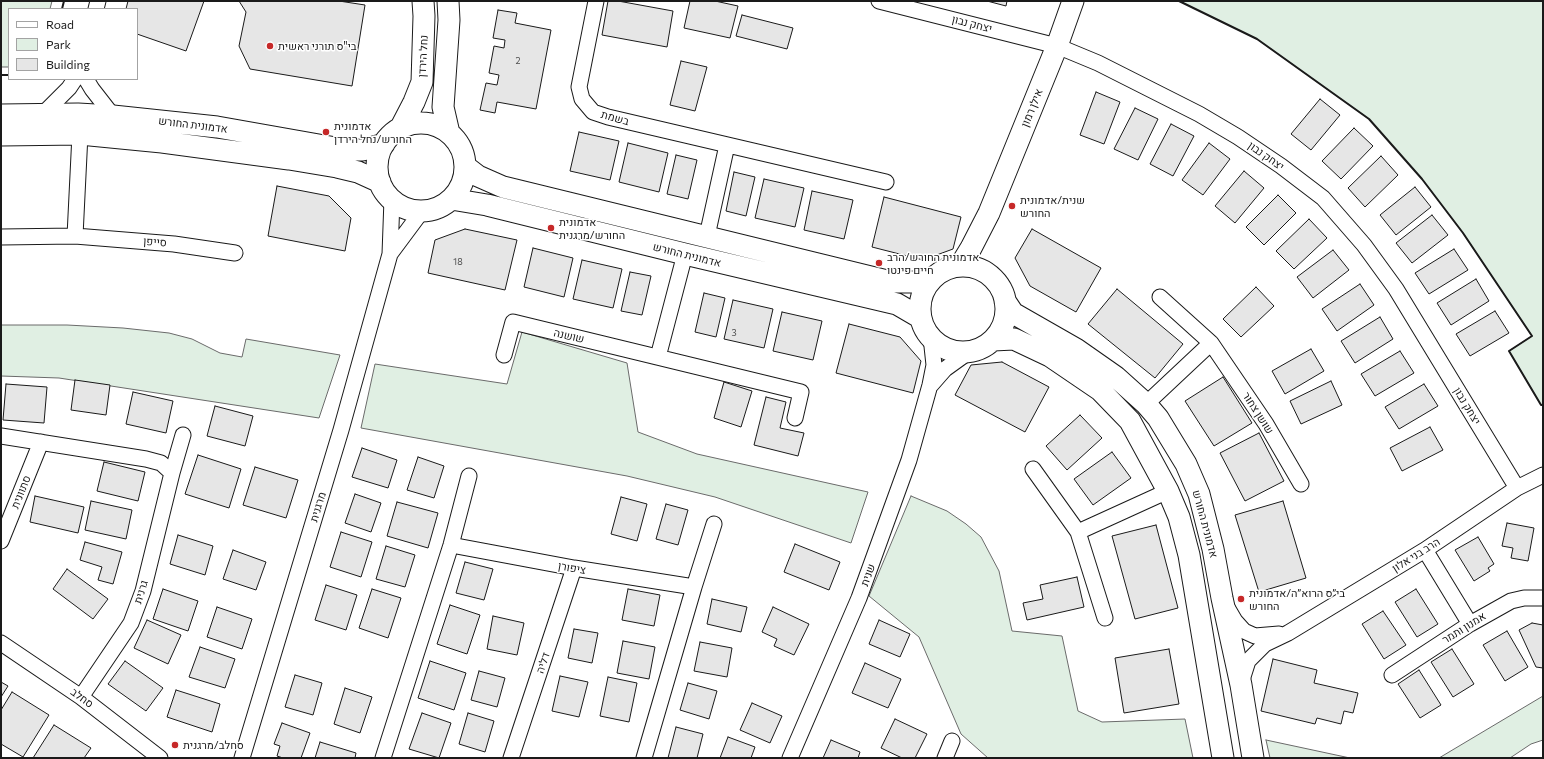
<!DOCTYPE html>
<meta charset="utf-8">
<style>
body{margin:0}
#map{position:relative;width:1544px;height:759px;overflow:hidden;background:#fff;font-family:Commissioner,sans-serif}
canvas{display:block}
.frame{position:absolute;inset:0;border:2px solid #1a1a1a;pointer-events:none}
.legend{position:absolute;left:8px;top:8px;width:130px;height:72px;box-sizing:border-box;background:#fff;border:1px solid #a3a3a3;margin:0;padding:5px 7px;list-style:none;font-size:12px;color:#1a1a1a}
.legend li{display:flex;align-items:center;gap:8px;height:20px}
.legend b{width:20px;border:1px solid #a3a3a3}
</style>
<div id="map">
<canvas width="1544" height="759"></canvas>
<div class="frame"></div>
<ul class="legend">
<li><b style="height:5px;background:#fff"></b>Road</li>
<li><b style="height:11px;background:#e0efe3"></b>Park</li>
<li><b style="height:11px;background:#e6e6e6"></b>Building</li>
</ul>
</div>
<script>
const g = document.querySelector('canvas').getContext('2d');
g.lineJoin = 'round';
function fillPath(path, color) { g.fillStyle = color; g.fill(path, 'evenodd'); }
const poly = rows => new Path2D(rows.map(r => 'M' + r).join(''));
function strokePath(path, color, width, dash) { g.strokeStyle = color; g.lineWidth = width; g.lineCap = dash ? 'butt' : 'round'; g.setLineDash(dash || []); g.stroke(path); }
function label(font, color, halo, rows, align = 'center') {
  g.font = font + ' Commissioner,Heebo,sans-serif'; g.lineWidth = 3; g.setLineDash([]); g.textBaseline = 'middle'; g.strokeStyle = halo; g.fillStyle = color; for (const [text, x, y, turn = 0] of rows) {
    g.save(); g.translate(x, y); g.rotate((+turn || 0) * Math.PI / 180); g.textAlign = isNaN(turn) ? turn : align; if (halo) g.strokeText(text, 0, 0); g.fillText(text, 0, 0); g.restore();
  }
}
const green = poly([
 [1,1,52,1,50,9,9,9,9,67,1,67,1,1],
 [1179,1,1543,1,1543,405,1541,405,1509,351,1532,336,1463,233,1422,179,1369,119,1257,39,1179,1],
 [1,325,67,325,123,328,169,333,192,339,220,353,242,357,246,339,340,355,319,418,59,378,1,376,1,325],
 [522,332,627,363,638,432,697,454,868,492,851,543,715,497,627,476,361,428,375,364,507,384,522,332],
 [911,496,947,511,966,524,981,537,999,571,1012,631,1062,636,1078,711,1102,722,1185,719,1193,758,988,758,961,734,919,637,869,596,911,496],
 [1543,696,1543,740,1531,744,1510,758,1439,758,1543,696],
 [1266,740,1350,758,1270,758,1266,740]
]);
fillPath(green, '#e0efe3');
strokePath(green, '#6a6a6a', 1);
const building = poly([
 [128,1,204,1,186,51,137,34,137,9,126,9,128,1],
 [239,1,339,1,365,5,352,86,250,69,239,46,246,12,239,1],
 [608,1,618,1,673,11,667,47,602,35,608,1],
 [690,1,715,1,738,6,730,38,684,28,690,1],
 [987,1,1007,1,1006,6,987,1],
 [498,10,517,13,515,23,551,30,536,109,497,102,495,113,480,110,486,83,497,85,499,75,489,73,494,46,504,48,505,40,493,38,498,10],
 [742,15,793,28,787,49,736,36,742,15],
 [681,61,707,67,695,111,670,105,681,61],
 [1096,92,1120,102,1104,144,1080,135,1096,92],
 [1320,99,1340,115,1311,150,1291,134,1320,99],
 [1135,108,1158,119,1138,160,1114,149,1135,108],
 [1171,124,1194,136,1173,176,1150,164,1171,124],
 [1354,128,1373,146,1341,179,1322,161,1354,128],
 [579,132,619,141,610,180,570,171,579,132],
 [628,143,668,153,659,192,619,182,628,143],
 [1209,143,1230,159,1203,195,1182,180,1209,143],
 [676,155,697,160,688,199,667,194,676,155],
 [1381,156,1398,175,1365,207,1348,188,1381,156],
 [1244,171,1264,188,1235,223,1215,206,1244,171],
 [734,172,755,177,746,216,726,211,734,172],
 [764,179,804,188,795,227,755,218,764,179],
 [277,186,329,196,351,218,345,251,268,236,277,186],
 [1415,187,1431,207,1396,235,1380,215,1415,187],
 [812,191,853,200,844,239,804,230,812,191],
 [1278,195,1296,213,1264,245,1246,227,1278,195],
 [884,197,961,217,953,249,923,260,872,247,884,197],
 [1432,215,1448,235,1412,263,1396,243,1432,215],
 [1309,219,1327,238,1294,269,1276,251,1309,219],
 [465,229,517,240,505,290,428,273,435,240,465,229],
 [1032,229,1101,268,1076,312,1030,286,1015,258,1032,229],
 [533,248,573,258,564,297,524,287,533,248],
 [1454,249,1468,270,1429,294,1415,273,1454,249],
 [1333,250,1349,270,1313,298,1297,277,1333,250],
 [582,260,622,269,613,308,573,299,582,260],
 [630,272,651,276,642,315,621,311,630,272],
 [1476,279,1489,301,1451,325,1437,303,1476,279],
 [1360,284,1374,305,1337,331,1322,309,1360,284],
 [1256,287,1274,306,1241,337,1223,319,1256,287],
 [1117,289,1183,344,1155,378,1088,324,1117,289],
 [704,293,725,298,716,337,695,332,704,293],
 [733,300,773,309,764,348,724,339,733,300],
 [1495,311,1509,333,1470,356,1456,334,1495,311],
 [782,312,822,321,813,360,773,351,782,312],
 [1380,317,1393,339,1355,363,1341,341,1380,317],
 [849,324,900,337,921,361,913,393,836,373,849,324],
 [1311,349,1324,371,1285,394,1272,371,1311,349],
 [1400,351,1414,373,1375,396,1361,374,1400,351],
 [1002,362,1049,387,1025,432,955,395,971,365,1002,362],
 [1223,377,1252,423,1214,446,1185,401,1223,377],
 [75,380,110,385,106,415,71,410,75,380],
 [1331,381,1342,405,1301,424,1290,401,1331,381],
 [724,382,752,391,741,427,714,418,724,382],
 [6,384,47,387,44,423,3,420,6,384],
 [1424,384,1438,406,1399,429,1385,407,1424,384],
 [133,392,173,401,166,433,126,424,133,392],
 [766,397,786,402,780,428,804,433,798,456,754,445,766,397],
 [215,406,253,416,245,446,207,436,215,406],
 [1080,415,1102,438,1067,470,1046,446,1080,415],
 [1430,427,1443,450,1402,471,1390,448,1430,427],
 [1259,433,1284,481,1245,501,1220,453,1259,433],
 [362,448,397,460,388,488,352,477,362,448],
 [1112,452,1131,478,1093,505,1074,479,1112,452],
 [198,455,241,469,229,508,185,494,198,455],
 [418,457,444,466,434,498,407,490,418,457],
 [104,462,145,472,138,501,97,491,104,462],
 [255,467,298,480,286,518,243,505,255,467],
 [355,494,381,503,371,532,345,523,355,494],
 [35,496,84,507,78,533,30,522,35,496],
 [621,497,647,504,637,541,611,534,621,497],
 [91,501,132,510,126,539,85,530,91,501],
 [1283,501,1306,578,1259,592,1235,515,1283,501],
 [397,502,438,513,428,548,387,536,397,502],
 [666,504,688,510,678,545,656,539,666,504],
 [1507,523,1534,528,1528,561,1511,558,1513,548,1502,546,1507,523],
 [1156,525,1178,608,1135,619,1112,536,1156,525],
 [341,532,372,542,361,577,330,567,341,532],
 [178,535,213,546,205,575,170,564,178,535],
 [1478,537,1494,564,1488,568,1490,571,1474,581,1455,550,1478,537],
 [85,542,122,552,113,584,98,580,102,567,80,560,85,542],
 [795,544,840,562,829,590,784,572,795,544],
 [386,546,415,555,405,587,376,579,386,546],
 [233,550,266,562,256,590,223,579,233,550],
 [465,562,493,569,484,600,456,593,465,562],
 [67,569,108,599,93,619,53,589,67,569],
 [1077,577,1084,607,1027,620,1023,603,1043,599,1040,585,1077,577],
 [326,585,357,595,346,630,315,620,326,585],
 [163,589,198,601,188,631,153,619,163,589],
 [372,589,401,598,388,638,359,628,372,589],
 [628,589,660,595,654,626,622,620,628,589],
 [1416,589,1438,624,1417,637,1395,602,1416,589],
 [712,599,747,607,741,632,707,624,712,599],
 [450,605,480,615,467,654,437,644,450,605],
 [217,607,252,619,242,649,207,637,217,607],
 [773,607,809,624,794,655,774,646,777,639,762,632,773,607],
 [1383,611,1406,645,1384,659,1362,624,1383,611],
 [493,616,524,623,517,655,487,649,493,616],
 [147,620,181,635,168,664,134,648,147,620],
 [879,620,910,634,900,657,869,644,879,620],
 [1532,623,1543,625,1543,668,1536,667,1519,630,1532,623],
 [574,629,598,633,592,663,568,658,574,629],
 [1507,631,1528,667,1505,681,1483,645,1507,631],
 [623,641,655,647,649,679,617,673,623,641],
 [700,642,732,648,727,677,694,671,700,642],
 [200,647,235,659,225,688,189,677,200,647],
 [1169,649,1179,704,1124,713,1115,658,1169,649],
 [1452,649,1474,684,1453,697,1431,662,1452,649],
 [1273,659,1317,670,1314,683,1358,693,1353,713,1344,711,1341,724,1317,718,1315,724,1261,711,1273,659],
 [125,661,163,688,146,711,108,684,125,661],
 [430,661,466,673,454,710,418,698,430,661],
 [865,663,901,679,888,708,852,693,865,663],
 [1419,670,1441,705,1420,718,1398,684,1419,670],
 [479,671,505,678,497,707,471,700,479,671],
 [295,675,322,683,313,715,285,707,295,675],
 [560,676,588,682,579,717,552,711,560,676],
 [608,677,637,683,629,722,600,716,608,677],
 [1,682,8,686,1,697,1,682],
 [688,683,717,691,709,719,680,710,688,683],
 [345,688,372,697,360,733,334,724,345,688],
 [176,690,220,704,212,732,167,717,176,690],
 [12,692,49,715,23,757,1,744,1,710,12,692],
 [752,703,782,716,770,743,740,730,752,703],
 [422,713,451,723,439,758,409,749,422,713],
 [468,713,494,721,485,752,459,744,468,713],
 [895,719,927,734,915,758,902,758,881,748,895,719],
 [282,723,310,733,301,758,283,758,277,756,280,746,274,744,282,723],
 [54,725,91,748,84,758,33,758,54,725],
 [676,727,703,734,697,758,668,758,676,727],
 [728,737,755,747,751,758,720,758,728,737],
 [831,740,860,752,858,758,823,758,831,740],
 [320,742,356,753,355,758,315,758,320,742]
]);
fillPath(building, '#e6e6e6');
strokePath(building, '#1a1a1a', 1);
const street = poly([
 [596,1,579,87,582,99,593,112,608,117,886,182],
 [879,1,1057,46,1098,63,1199,114,1238,137,1281,166,1323,198,1364,245,1396,289,1517,488],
 [96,9,98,1],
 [86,79,92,89,113,116],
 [43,114,69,88,75,79],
 [75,236,80,134],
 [707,236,727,145],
 [1,237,75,236,174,244,235,253],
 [390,254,422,211],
 [1160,297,1211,343,1266,424,1301,484],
 [504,355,513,322,801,392,795,418],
 [658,357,685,254],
 [931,385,945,369,970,351],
 [1146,404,1211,343],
 [1,436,146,459,161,463,172,473,143,591,131,623,81,697],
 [1033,469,1078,532,1105,618],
 [172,473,183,435],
 [1078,532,1168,491],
 [1,541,41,442],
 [451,545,574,568,694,587],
 [1425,550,1470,624],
 [1228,609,1235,621,1244,631,1255,636,1279,634],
 [1,643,81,697,160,758],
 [1392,675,1470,624,1511,601,1524,598,1543,598],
 [1241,683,1248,661,1265,644,1288,633,1425,550,1517,488,1543,475],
 [242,758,341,430,390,254,392,199],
 [383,758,451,545,469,476],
 [511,758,574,568],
 [644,758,694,587,714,524],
 [790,758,859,598,909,460,930,385,934,365,931,337],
 [945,758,952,741]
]);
const secondary = poly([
 [448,1,449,20,443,107,449,133],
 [1,115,78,114,113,116,217,127,347,150,363,150,384,144],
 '377 167a44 44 0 1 1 88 0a44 44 0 1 1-88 0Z',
 [400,129,414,102,422,82,424,16,423,1],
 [1,135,80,134,162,142,289,159,337,167,358,172,380,182],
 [465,166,478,176,503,187,891,282,929,282],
 [451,199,487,205,685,254,897,304,921,318],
 [960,266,971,248,989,213,1057,46,1073,1],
 '920 309a43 43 0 1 1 86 0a43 43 0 1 1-86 0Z',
 [1005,301,1013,313,1076,349,1116,377,1146,404,1158,418,1186,464,1199,494,1213,549,1222,598,1241,685,1253,758],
 [993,340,1014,339,1050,356,1100,390,1130,421,1168,491,1179,517,1189,555,1223,758]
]);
strokePath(street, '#1a1a1a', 17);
strokePath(secondary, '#1a1a1a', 23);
strokePath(street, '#fff', 15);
strokePath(secondary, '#fff', 21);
strokePath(poly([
 [1179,1,1257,39,1369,119,1422,179,1463,233,1532,336,1509,351,1541,405,1543,405],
 [62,9,64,1],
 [1,75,9,75]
]), '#1a1a1a', 2);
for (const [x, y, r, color] of [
 [270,46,4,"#c62828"],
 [326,132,4,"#c62828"],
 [1012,206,4,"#c62828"],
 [551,228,4,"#c62828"],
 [879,263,4,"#c62828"],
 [1241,599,4,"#c62828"],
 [175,745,4,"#c62828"]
]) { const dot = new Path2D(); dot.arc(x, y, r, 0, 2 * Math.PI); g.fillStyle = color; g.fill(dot); strokePath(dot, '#fff', 1.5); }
label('9px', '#4d4d4d', null, [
 ["2",518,61],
 ["18",458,262],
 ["3",734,333]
]);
label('11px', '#1a1a1a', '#fff', [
 ["יצחק נבון",972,24,14],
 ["נחל הירדן",423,56,-87],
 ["אילן רמון",1032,108,-68],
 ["בשמת",615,118,15],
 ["אדמונית החורש",193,125,7],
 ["יצחק נבון",1266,156,35],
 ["סייפן",155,242,4],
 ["אדמונית החורש",687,255,14],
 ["שושנה",569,336,13],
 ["יצחק נבון",1467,406,59],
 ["שושן צחור",1258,413,57],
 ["סתוונית",21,492,-68],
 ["מרגנית",318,507,-73],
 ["אדמונית החורש",1205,524,75],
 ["הרב בני אלון",1416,555,-32],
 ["ציפורן",572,568,10],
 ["שנית",868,575,-70],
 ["גרנית",141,592,-73],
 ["אמנון ותמר",1464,628,-32],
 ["דליה",543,663,-71],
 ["סחלב",82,698,36]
]);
label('11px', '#1a1a1a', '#fff', [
 ["בי\"ס תורני ראשית",278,46],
 ["אדמונית",334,126],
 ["החורש/נחל הירדן",334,139],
 ["שנית/אדמונית",1020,200],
 ["החורש",1020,213],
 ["אדמונית",559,222],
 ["החורש/מרגנית",559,235],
 ["אדמונית החורש/הרב",887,257],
 ["חיים פינטו",887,270],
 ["בי״ס הרוא״ה/אדמונית",1249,593],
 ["החורש",1249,606],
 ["סחלב/מרגנית",183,745]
], 'left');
</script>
